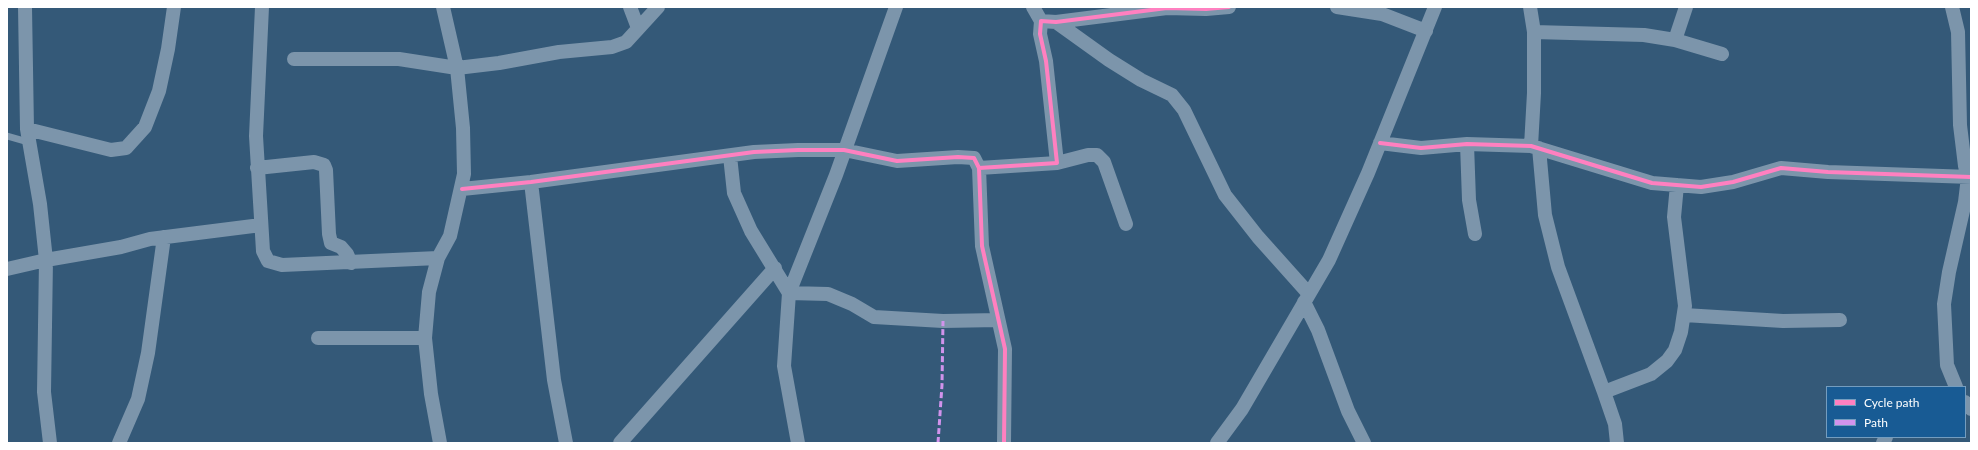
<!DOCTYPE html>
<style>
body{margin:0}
#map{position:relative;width:1978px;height:450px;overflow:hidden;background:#345978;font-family:Lato,sans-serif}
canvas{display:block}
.frame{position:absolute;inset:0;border:8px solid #fff;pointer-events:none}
.legend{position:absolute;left:1826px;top:386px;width:140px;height:52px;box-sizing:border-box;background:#185b94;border:1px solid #749dbf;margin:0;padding:5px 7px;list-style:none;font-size:12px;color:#fff}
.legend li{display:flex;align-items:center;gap:8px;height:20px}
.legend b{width:20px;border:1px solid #749dbf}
</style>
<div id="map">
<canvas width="1978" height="450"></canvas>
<div class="frame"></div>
<ul class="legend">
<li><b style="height:5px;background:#ff80c0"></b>Cycle path</li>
<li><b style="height:5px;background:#d193ec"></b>Path</li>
</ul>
</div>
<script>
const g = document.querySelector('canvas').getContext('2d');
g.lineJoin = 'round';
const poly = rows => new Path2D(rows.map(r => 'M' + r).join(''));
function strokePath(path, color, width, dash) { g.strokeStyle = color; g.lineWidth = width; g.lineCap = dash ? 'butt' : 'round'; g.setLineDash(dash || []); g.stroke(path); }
strokePath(poly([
 [7,136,28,142]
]), '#7c95ab', 7);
strokePath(poly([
 [25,7,27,129,40,204,46,260,44,392,50,443],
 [262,7,256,136,263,251,268,261,282,265,438,258],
 [630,7,638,28],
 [1033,7,1041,21],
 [1337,7,1382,14,1426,31],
 [1530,7,1534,32,1534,93,1531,146],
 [1952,7,1958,32,1960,125,1965,166,1968,177,1965,202,1949,272,1944,304,1947,365,1956,387],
 [1056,22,1109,60,1141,80,1172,95,1184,110,1225,195,1258,237,1309,294],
 [1534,32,1644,35,1675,40,1722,54],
 [1675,40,1686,7],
 [294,59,399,59,457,68,499,63,559,52,612,47,626,42,658,7],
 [27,129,111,150,126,148,145,127,159,91,168,49,174,7],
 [1380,143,1421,148,1467,144,1531,146,1652,183,1701,187,1733,182,1781,168,1828,172,1971,177],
 [1467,144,1469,200,1475,234],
 [1539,148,1545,215,1558,267,1604,392,1615,424,1617,443],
 [730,156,734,193,751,231,789,293,828,294,852,304,874,317,943,321,998,320],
 [1057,163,1088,155,1097,155,1104,162,1126,224],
 [257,168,314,162,324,165,326,170,329,234,331,243,341,247,347,254,351,263],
 [531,182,554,380,566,443],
 [462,189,531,182,754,152,798,150,844,150,897,161,958,157,974,158,979,168],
 [7,269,46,260,121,247,150,239,261,225],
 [1304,302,1318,330,1348,411,1364,443],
 [1684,315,1783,321,1840,320],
 [318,338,425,338],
 [1604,392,1651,374,1667,361,1675,350,1681,332,1685,306,1674,217,1677,185],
 [1965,402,1971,409],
 [119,443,138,399,148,353,164,237],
 [440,443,431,394,425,338,429,292,438,258,450,236,464,174,463,128,457,68,443,7],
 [620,443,775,268],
 [798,443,784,366,789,293,836,175,896,7],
 [1004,443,1005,349,982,246,979,168,1057,163,1046,61,1040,34,1041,21,1056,22,1167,8,1206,9,1229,7],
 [1217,443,1242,409,1329,260,1368,173,1435,7],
 [1883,443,1886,437]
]), '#7c95ab', 14);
strokePath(poly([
 [938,443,942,385,943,321]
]), '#d193ec', 3, [6, 3]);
strokePath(poly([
 [1380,143,1421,148,1467,144,1531,146,1652,183,1701,187,1733,182,1781,168,1828,172,1971,177],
 [462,189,531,182,754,152,798,150,844,150,897,161,958,157,974,158,979,168],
 [1004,443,1005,349,982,246,979,168,1057,163,1046,61,1040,34,1041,21,1056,22,1167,8,1206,9,1229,7]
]), '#ff80c0', 4);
</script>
